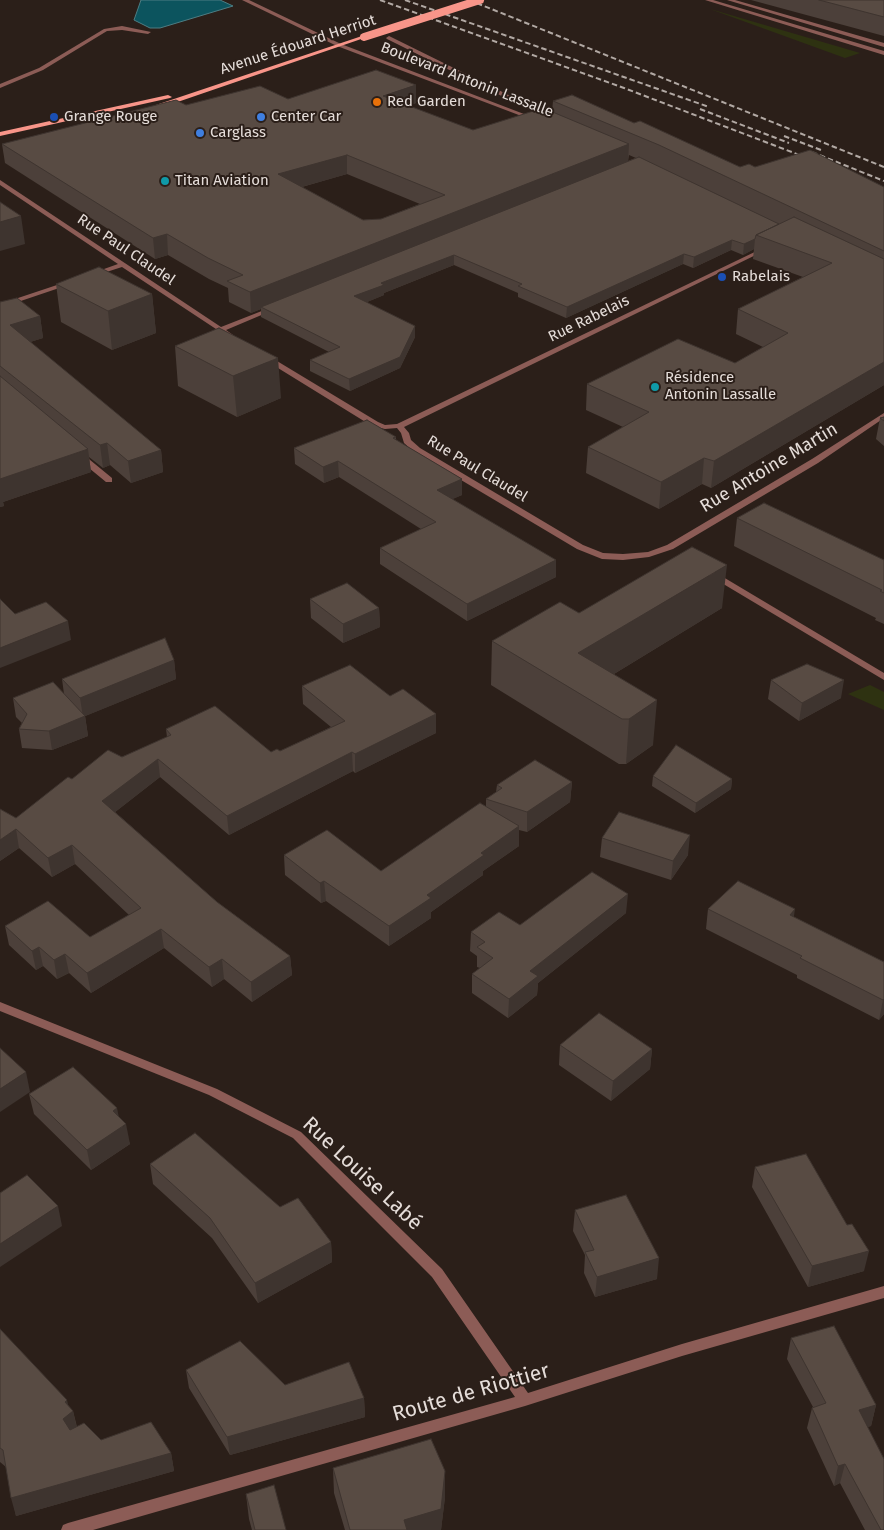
<!DOCTYPE html>
<meta charset="utf-8">
<style>
body{margin:0}
canvas{display:block;background:#2b1f19}
</style>
<canvas width="884" height="1530"></canvas>
<script>
const g = document.querySelector('canvas').getContext('2d');
g.lineJoin = 'round';
function fillPath(path, color) { g.fillStyle = color; g.fill(path, 'evenodd'); }
const poly = rows => new Path2D(rows.map(r => 'M' + r).join(''));
function strokePath(path, color, width, dash) { g.strokeStyle = color; g.lineWidth = width; g.lineCap = dash ? 'butt' : 'round'; g.setLineDash(dash || []); g.stroke(path); }
function label(font, color, halo, rows, align = 'center') {
  g.font = font + ' "Fira Sans",sans-serif'; g.lineWidth = 4; g.setLineDash([]); g.textBaseline = 'middle'; g.strokeStyle = halo; g.fillStyle = color; for (const [text, x, y, turn = 0] of rows) {
    g.save(); g.translate(x, y); g.rotate((+turn || 0) * Math.PI / 180); g.textAlign = isNaN(turn) ? turn : align; if (halo) g.strokeText(text, 0, 0); g.fillText(text, 0, 0); g.restore();
  }
}
fillPath(poly([
 [710,9,860,53,845,58],
 [870,685,884,692,884,710,848,694]
]), '#2e3211');
const water = poly([
 [141,0,220,0,233,6,160,28,150,28,134,20,141,0]
]);
fillPath(water, '#0c545e');
strokePath(water, '#4d7d83', 1);
fillPath(poly([
 [122,26,151,32,148,34,122,30,107,31,43,70,0,88,0,84,39,68,104,29,122,26]
]), '#8c5c56');
fillPath(poly([
 [242,0,249,0,341,44,537,119,532,120,337,46,242,0],
 [705,0,713,0,884,51,884,55,705,0],
 [727,0,735,0,884,43,884,47,727,0],
 [389,36,541,111,545,121,540,122,536,113,387,39,386,38,389,36],
 [0,180,221,327,272,307,278,308,226,330,233,335,229,337,216,332,216,329,122,267,94,276,90,276,90,274,118,264,0,185,0,180],
 [763,248,768,249,404,427,409,433,411,440,420,448,583,545,603,553,623,554,648,552,667,545,812,459,884,413,884,418,818,463,673,549,649,557,623,560,602,559,577,549,414,452,404,443,401,433,397,428,385,429,372,426,265,360,269,358,272,358,378,422,385,425,397,424,763,248],
 [69,281,72,283,71,284,0,308,0,304,69,281],
 [78,455,84,455,112,478,112,482,106,482,78,459,78,455],
 [713,571,884,673,884,680,710,576,709,574,710,572,713,571],
 [0,1002,217,1089,301,1132,442,1269,528,1393,682,1344,884,1286,884,1298,682,1356,525,1406,93,1530,61,1530,63,1525,68,1523,515,1397,432,1277,293,1138,209,1095,0,1011,0,1002]
]), '#8c5c56');
fillPath(poly([
 [362,36,367,37,163,107,156,105,362,36],
 [168,95,172,97,170,98,0,136,0,132,168,95]
]), '#f89589');
strokePath(poly([
 [380,0,624,88,810,159],
 [405,0,709,107],
 [469,0,884,167],
 [700,109,789,143],
 [784,136,821,150],
 [812,152,884,181]
]), '#b1a8a3', 2, [5.5, 3]);
strokePath(poly([
 [364,37,480,0]
]), '#f89589', 8);
fillPath(poly([
 [751,0,884,0,884,36],
 [288,99,416,103,408,106,473,130,552,112,553,101,634,123,740,167,755,167,884,187,884,385,711,488,702,484,659,509,586,473,588,447,623,427,586,410,587,384,735,363,763,347,736,334,738,309,803,277,753,259,754,249,743,255,731,250,693,268,683,264,566,318,518,297,518,293,454,265,384,293,384,295,367,302,415,337,400,368,350,391,310,371,310,360,329,352,261,317,261,309,251,313,229,302,228,288,209,279,168,255,155,259,5,163,2,144,186,105],
 [629,155,636,158,628,161],
 [347,174,420,204,381,219,363,220,302,187],
 [56,284,152,294,156,333,112,350,61,322],
 [0,302,40,316,43,338,30,342,161,450,163,472,131,483,110,465,103,468,89,457,91,472,3,502,4,506,0,507],
 [175,346,281,398,237,417,178,386],
 [884,417,884,446,876,439,880,418],
 [396,437,396,440,462,479,462,495,452,499,556,577,467,621,380,564,380,548,421,529,339,477,324,483,295,464,294,448],
 [737,518,884,560,884,624,875,620,876,618,734,546],
 [310,599,379,608,380,627,343,643,311,618],
 [722,608,614,674,653,745,626,764,619,764,491,685,492,641,579,613],
 [174,660,176,679,85,716,88,736,52,750,22,748,19,729,22,723,16,717,13,698,64,694,62,679],
 [771,680,841,698,799,721,768,699],
 [302,686,390,696,436,714,436,733,355,773,353,771,229,835,160,777,115,812,217,902,290,956,292,975,252,1002,224,979,212,987,164,948,91,993,69,973,57,979,43,966,36,970,9,945,5,926,90,937,129,915,75,864,52,877,19,848,0,861,0,809,16,818,72,779,167,737,166,729,271,752,280,751,331,727,303,704],
 [653,776,732,779,731,789,695,813,652,786],
 [572,782,570,802,527,832,519,830,519,846,483,871,483,875,431,912,431,918,389,946,326,901,321,903,285,875,284,855,381,871,486,806,486,799,496,792,497,785],
 [602,838,688,855,671,880,600,857],
 [708,909,794,917,884,962,884,1014,879,1020,797,978,797,975,706,929],
 [626,913,538,983,537,995,508,1018,472,993,472,974,480,968,477,967,477,956,470,951,471,932,520,925],
 [560,1045,652,1049,650,1069,611,1101,559,1065],
 [29,1094,119,1117,130,1144,91,1170,34,1114],
 [150,1164,280,1207,331,1242,332,1262,258,1303,212,1238,153,1184],
 [755,1167,864,1271,808,1287,752,1187],
 [575,1210,657,1279,595,1297,584,1273,585,1255,573,1231],
 [0,1329,73,1411,77,1427,101,1440,171,1453,174,1471,16,1516,6,1467,0,1462],
 [791,1338,876,1405,871,1426,867,1427,884,1530,865,1530,840,1483,834,1486,807,1428,812,1408,813,1407,787,1359],
 [186,1370,364,1398,365,1417,230,1455,189,1388],
 [333,1468,445,1471,445,1497,441,1530,345,1530,334,1493],
 [246,1494,286,1530,252,1530,249,1519]
]), '#4c403a');
fillPath(poly([
 [416,85,416,103,383,115,383,96],
 [629,144,628,163,261,307,261,309,251,313,250,292],
 [347,155,347,174,280,193,278,174],
 [21,216,25,244,0,251,0,222],
 [167,234,168,255,155,259,153,238],
 [755,239,754,249,743,255,744,244],
 [732,240,731,250,693,268,694,257],
 [684,254,683,264,566,318,567,307],
 [454,255,454,265,384,293,384,295,355,307,354,296,381,283],
 [152,294,156,333,112,350,108,311],
 [40,316,43,338,14,347,10,325],
 [415,326,415,337,400,368,350,391,349,379],
 [278,358,281,398,237,417,233,376],
 [884,362,884,385,711,488,714,461],
 [107,443,110,465,103,468,100,445],
 [88,449,91,472,3,502,4,506,0,507,0,479],
 [161,450,163,472,131,483,128,461],
 [704,458,702,484,659,509,661,482],
 [338,461,339,477,324,483,323,467],
 [462,479,462,495,437,506,437,490],
 [556,560,556,577,467,621,467,604],
 [727,565,722,608,581,694,578,653],
 [379,608,380,627,343,643,343,624],
 [68,621,71,640,0,668,0,648],
 [174,660,176,679,83,717,80,698],
 [844,680,841,698,799,721,802,703],
 [657,700,653,745,626,764,629,719],
 [436,714,436,733,355,773,355,754],
 [85,716,88,736,52,750,49,731],
 [352,752,353,771,229,835,227,816],
 [158,759,160,777,105,820,102,801],
 [732,779,731,789,695,813,696,803],
 [572,782,570,802,527,832,527,812],
 [519,826,519,846,483,871,483,875,431,912,431,918,389,946,389,926,427,895,481,853],
 [16,829,19,848,0,861,0,840],
 [690,835,688,855,671,880,673,861],
 [72,845,75,864,52,877,48,858],
 [324,881,326,901,321,903,320,883],
 [628,894,626,913,538,983,537,995,508,1018,509,999,530,971],
 [795,909,792,929,790,915],
 [161,929,164,948,91,993,87,973],
 [39,947,43,966,36,970,32,951],
 [65,954,69,973,57,979,54,960],
 [290,956,292,975,252,1002,251,982],
 [222,959,224,979,212,987,209,967],
 [884,999,884,1014,879,1020,883,1000],
 [652,1049,650,1069,611,1101,613,1081],
 [26,1072,30,1092,0,1112,0,1089],
 [117,1108,121,1128,126,1124,130,1144,91,1170,87,1150,113,1111],
 [58,1206,62,1226,0,1267,0,1244],
 [331,1242,332,1262,258,1303,255,1283],
 [869,1251,864,1271,808,1287,812,1266],
 [659,1258,657,1279,595,1297,597,1277],
 [364,1398,365,1417,230,1455,227,1437],
 [67,1400,70,1413,73,1411,77,1429,67,1438,63,1419,65,1402],
 [876,1405,871,1426,854,1431,859,1410],
 [171,1453,174,1471,16,1516,11,1498],
 [845,1464,840,1483,834,1486,838,1466],
 [445,1471,445,1497,441,1530,404,1530,404,1520]
]), '#3e342f');
const building = poly([
 [819,0,884,0,884,17,819,0],
 [376,70,416,85,383,96,473,130,543,108,629,144,250,292,227,281,243,275,208,258,167,234,153,238,2,144,176,100,186,105,260,86,288,99,376,70],
 [347,155,445,195,381,219,363,220,278,174,347,155],
 [572,95,634,123,640,121,740,167,749,164,755,167,810,150,884,187,884,251,659,145,553,101,572,95],
 [639,157,779,224,756,235,755,239,744,244,732,240,694,257,684,254,567,307,518,286,522,284,454,255,381,283,384,285,354,296,415,326,400,357,349,379,310,360,340,347,261,307,639,157],
 [0,202,21,216,0,222,0,202],
 [794,217,884,259,884,362,714,461,704,458,661,482,588,447,649,412,587,384,678,339,735,363,788,333,738,309,832,263,756,235,794,217],
 [99,267,152,294,108,311,56,284,99,267],
 [17,298,40,316,10,325,161,450,128,461,107,443,100,445,0,366,0,302,17,298],
 [219,328,278,358,233,376,175,346,219,328],
 [0,376,88,449,0,479,0,376],
 [884,417,884,421,880,418,884,417],
 [367,420,396,437,393,438,462,479,437,490,556,560,467,604,380,548,436,522,338,461,323,467,294,448,367,420],
 [764,503,884,560,884,593,880,591,882,590,737,518,764,503],
 [692,547,727,565,578,653,657,700,629,719,622,719,492,641,560,602,579,613,692,547],
 [347,583,379,608,343,624,310,599,347,583],
 [0,599,15,614,46,602,68,621,0,648,0,599],
 [165,638,174,660,80,698,62,679,165,638],
 [807,664,844,680,802,703,771,680,807,664],
 [350,665,390,696,403,689,436,714,355,754,352,752,227,816,158,759,102,801,217,902,290,956,251,982,222,959,209,967,161,929,87,973,65,954,54,960,39,947,32,951,5,926,48,901,90,937,141,908,72,845,48,858,16,829,0,840,0,809,16,818,68,777,72,779,108,750,122,757,171,735,166,729,215,706,271,752,277,749,280,751,345,721,302,686,350,665],
 [53,682,85,716,49,731,19,729,27,714,13,698,53,682],
 [676,745,732,779,696,803,653,776,676,745],
 [535,760,572,782,527,812,486,799,502,788,497,785,535,760],
 [480,803,519,826,481,853,484,855,427,895,431,898,389,926,324,881,320,883,284,855,327,830,381,871,480,803],
 [619,812,690,835,673,861,602,838,619,812],
 [592,872,628,894,530,971,538,976,509,999,472,974,493,958,477,947,485,942,471,932,499,912,520,925,592,872],
 [738,881,795,909,790,915,884,962,884,999,883,1000,800,958,802,956,708,909,738,881],
 [599,1013,652,1049,613,1081,560,1045,599,1013],
 [0,1048,26,1072,0,1089,0,1048],
 [73,1067,117,1108,113,1111,126,1124,87,1150,29,1094,73,1067],
 [195,1133,280,1207,298,1198,331,1242,255,1283,210,1218,150,1164,195,1133],
 [806,1154,847,1225,852,1224,869,1251,812,1266,755,1167,806,1154],
 [27,1175,58,1206,0,1244,0,1193,27,1175],
 [626,1195,659,1258,597,1277,585,1252,594,1250,575,1210,626,1195],
 [834,1326,876,1405,859,1410,884,1459,884,1530,881,1530,845,1464,838,1466,812,1408,826,1403,791,1338,834,1326],
 [0,1329,67,1400,65,1402,73,1411,63,1419,70,1430,84,1423,101,1440,151,1422,171,1453,11,1498,3,1450,0,1448,0,1329],
 [240,1341,285,1385,349,1362,364,1398,227,1437,186,1370,240,1341],
 [431,1439,445,1471,441,1509,404,1520,407,1530,350,1530,333,1468,431,1439],
 [274,1485,286,1530,255,1530,246,1494,274,1485]
]);
fillPath(building, '#584b43');
strokePath(building, '#3e342f', 1);
for (const [x, y, r, color] of [
 [377,102,5,"#e8710a"],
 [54,117,5,"#1a4fb4"],
 [261,117,5,"#3f7fe0"],
 [200,133,5,"#3f7fe0"],
 [165,181,5,"#0f9aa8"],
 [722,277,5,"#1a4fb4"],
 [655,387,5,"#0f9aa8"]
]) { const dot = new Path2D(); dot.arc(x, y, r, 0, 2 * Math.PI); g.fillStyle = color; g.fill(dot); strokePath(dot, '#2b1f19', 2); }
label('15px', '#e5ddd9', '#2b1f19', [
 ["Avenue Édouard Herriot",298,45,-18],
 ["Boulevard Antonin Lassalle",467,80,21],
 ["Rue Paul Claudel",126,250,34],
 ["Rue Rabelais",589,319,-26],
 ["Rue Paul Claudel",477,469,31]
]);
label('15px', '#e5ddd9', '#2b1f19', [
 ["Red Garden",387,102],
 ["Grange Rouge",64,117],
 ["Center Car",271,117],
 ["Carglass",210,133],
 ["Titan Aviation",175,181],
 ["Rabelais",732,277],
 ["Résidence",665,378],
 ["Antonin Lassalle",665,395]
], 'left');
label('18px', '#e5ddd9', '#2b1f19', [
 ["Rue Antoine Martin",769,468,-31]
]);
label('21px', '#e5ddd9', '#2b1f19', [
 ["Rue Louise Labé",362,1174,43],
 ["Route de Riottier",471,1393,-16]
]);
</script>
